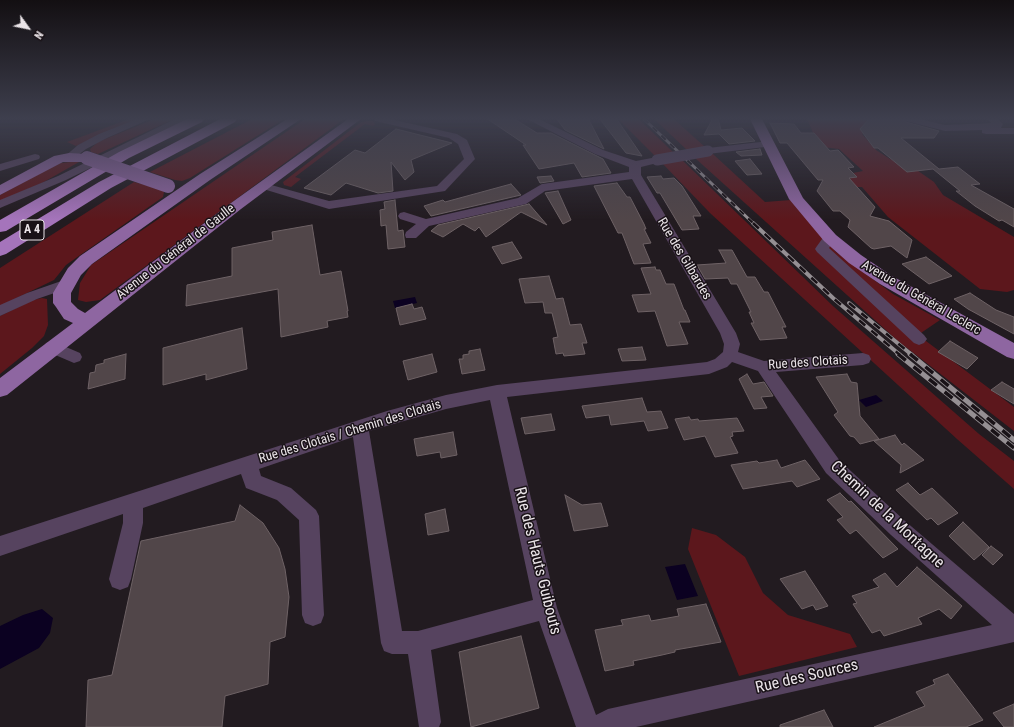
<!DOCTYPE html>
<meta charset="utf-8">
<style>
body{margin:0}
#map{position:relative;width:1014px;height:727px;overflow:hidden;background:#221b20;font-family:"Roboto Condensed",sans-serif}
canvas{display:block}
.north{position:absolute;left:8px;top:8px;width:40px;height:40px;-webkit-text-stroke:3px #191217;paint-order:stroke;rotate:123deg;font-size:11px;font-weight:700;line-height:16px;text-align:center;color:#eae4e8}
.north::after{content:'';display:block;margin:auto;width:14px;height:18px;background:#eae4e8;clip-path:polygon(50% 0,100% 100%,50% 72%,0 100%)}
</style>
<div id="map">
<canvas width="1014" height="727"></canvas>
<div class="north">N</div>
</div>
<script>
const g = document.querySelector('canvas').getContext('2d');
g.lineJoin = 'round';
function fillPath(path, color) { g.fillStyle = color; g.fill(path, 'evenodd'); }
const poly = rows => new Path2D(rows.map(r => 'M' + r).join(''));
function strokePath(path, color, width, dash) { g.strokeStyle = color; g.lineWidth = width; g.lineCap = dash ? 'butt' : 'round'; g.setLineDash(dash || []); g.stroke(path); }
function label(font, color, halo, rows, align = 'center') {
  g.font = font + ' "Roboto Condensed",sans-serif'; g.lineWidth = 3; g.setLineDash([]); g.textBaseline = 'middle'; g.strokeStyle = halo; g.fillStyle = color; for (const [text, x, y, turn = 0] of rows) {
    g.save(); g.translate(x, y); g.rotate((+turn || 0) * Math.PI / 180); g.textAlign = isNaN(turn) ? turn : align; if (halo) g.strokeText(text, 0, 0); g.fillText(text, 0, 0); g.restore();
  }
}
fillPath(poly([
 [129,119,139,119,76,146,67,142],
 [154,119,174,119,98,154,91,152,90,149,98,142],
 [252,119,284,119,190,178,182,181,175,180,150,172],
 [305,119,344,119,100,300,86,302,78,300,80,283,91,265],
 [618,119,639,119,674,153,655,156],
 [654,119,674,119,705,147,687,150],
 [807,119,870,119,886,131,862,134,876,150,890,159,911,166,934,182,943,195,1014,237,1014,290,1007,292,980,289,888,217,862,187,840,187,833,177,863,171,839,149,822,147,816,140],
 [368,121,373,121,375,124,373,126,365,124,295,177,301,179,291,187,284,185,283,182,361,122],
 [713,154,765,202,791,200,836,252,893,294,940,320,918,335,1014,407,1014,431,898,341,695,158],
 [682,160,833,306,979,434,1014,461,1014,489,957,439,710,213,663,164],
 [70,162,79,162,42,183,0,201,0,195,48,169,61,163],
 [134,182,161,189,164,192,163,197,66,265,54,280,0,306,0,268],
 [42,298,47,299,48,325,44,336,32,348,0,374,0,316,33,300],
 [692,528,716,535,745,557,763,593,788,615,850,634,857,647,739,676,688,549]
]), '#5c171c');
fillPath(poly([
 [415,297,417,303,395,308,393,301],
 [876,395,883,401,866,407,859,400],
 [685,564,698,596,677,600,665,567],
 [42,609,53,618,50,633,39,648,0,669,0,626,23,615]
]), '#0b0121');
const building = poly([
 [486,118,513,118,537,133,551,133,603,159,611,173,582,177,574,163,539,169,523,145,526,145,486,118],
 [556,118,588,118,604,149,565,130,556,118],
 [599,118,616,118,642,156,626,153,599,118],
 [713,118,718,118,721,130,742,128,755,141,729,144,719,134,704,135,713,118],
 [870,118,904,118,906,122,939,131,934,138,901,138,939,169,958,167,980,184,971,185,1014,209,1014,227,1002,220,999,221,975,206,956,191,960,191,933,169,907,172,878,148,874,148,860,129,870,118],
 [770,123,794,124,801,133,814,133,830,151,838,150,854,167,848,168,857,177,849,178,875,207,870,216,889,221,912,240,907,258,891,246,874,249,871,248,848,227,850,220,840,211,833,211,817,191,823,180,818,180,787,143,780,143,770,123],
 [396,129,452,143,411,160,414,172,405,180,391,162,393,191,378,193,346,183,331,195,304,188,355,150,365,153,396,129],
 [760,149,762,155,741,156,736,152,760,149],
 [750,159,762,174,747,175,735,161,750,159],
 [551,176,554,181,540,183,537,177,551,176],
 [661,176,663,179,674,178,682,186,701,216,693,216,699,229,682,230,660,193,657,193,647,177,661,176],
 [617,183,627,197,630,197,644,224,646,229,644,229,651,243,643,244,651,263,634,264,622,233,618,233,594,186,617,183],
 [511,184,521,195,431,216,424,206,443,200,445,202,511,184],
 [558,191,571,220,563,224,545,193,558,191],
 [395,200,398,231,403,230,405,247,388,249,386,225,381,226,380,210,385,209,384,202,395,200],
 [529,204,547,225,521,212,486,237,479,227,475,231,463,224,443,237,431,231,438,225,529,204],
 [312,225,320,275,341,271,348,311,347,311,348,317,327,321,328,327,281,337,278,289,186,306,187,285,232,276,232,248,273,240,272,232,312,225],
 [512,242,522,258,502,264,492,247,512,242],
 [719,250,732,250,747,277,755,277,764,292,768,292,786,327,782,327,787,338,760,340,751,323,754,323,749,312,751,312,737,284,731,284,728,278,705,279,697,265,726,263,719,250],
 [926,257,952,276,929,284,902,264,926,257],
 [655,267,656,270,660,270,666,284,674,284,684,310,685,310,690,322,679,322,688,344,667,346,655,311,638,312,632,295,651,294,641,268,655,267],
 [549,276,556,299,563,298,570,325,581,324,587,343,582,343,585,354,564,356,563,353,556,354,553,338,558,337,552,313,545,313,543,302,525,303,519,279,549,276],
 [970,293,996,310,1014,317,1014,334,968,309,954,299,970,293],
 [412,304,414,309,422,307,426,319,400,325,396,308,412,304],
 [242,328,247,369,206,380,206,374,163,385,163,348,242,328],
 [950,341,978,358,967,369,938,352,950,341],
 [642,347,646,360,622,361,618,349,642,347],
 [480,349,485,370,462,374,459,359,463,359,463,355,469,354,469,351,480,349],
 [126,354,125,379,88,389,90,373,95,372,96,365,104,363,104,360,126,354],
 [432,354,437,372,408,380,403,361,432,354],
 [747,374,753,384,764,382,773,396,761,397,767,408,754,409,739,379,747,374],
 [847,374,851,382,857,383,860,416,879,439,860,444,854,437,850,436,834,415,838,412,816,377,847,374],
 [1002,382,1014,389,1014,404,991,390,1002,382],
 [642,398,647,412,661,411,668,428,648,431,644,421,611,425,609,415,586,418,582,406,642,398],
 [551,414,555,430,525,434,521,418,551,414],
 [689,417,691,420,698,419,699,421,737,418,744,431,732,432,733,436,730,437,738,453,715,457,705,436,684,440,675,419,689,417],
 [453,432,457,455,441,458,440,452,417,456,414,439,453,432],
 [895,435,902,445,904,443,924,460,900,473,901,465,874,441,895,435],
 [777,460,781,468,805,460,820,479,797,487,792,481,743,489,731,465,757,461,759,463,777,460],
 [908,483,920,495,932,488,958,513,938,525,931,518,927,520,896,490,908,483],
 [840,493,849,502,851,501,898,549,883,558,856,530,850,534,837,520,843,517,827,500,840,493],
 [565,495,582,505,601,503,608,526,574,531,565,495],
 [240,505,263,523,279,548,285,569,289,597,285,637,270,642,268,684,225,696,222,727,86,727,88,680,112,675,141,541,235,521,240,505],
 [445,509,449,531,428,535,425,514,445,509],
 [963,522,989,547,974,560,949,536,963,522],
 [991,546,1003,555,993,565,982,555,991,546],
 [917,567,962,606,951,619,939,609,918,618,922,624,884,636,880,630,872,633,853,604,857,603,852,596,879,587,873,580,885,573,897,587,917,567],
 [805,571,828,606,816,610,813,605,802,609,780,579,805,571],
 [706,604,721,642,675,650,675,652,662,655,633,661,634,665,605,671,595,630,623,625,621,620,649,615,651,621,679,616,677,609,706,604],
 [521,636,539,708,471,727,459,652,521,636],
 [948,674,983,720,966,727,874,727,925,706,916,692,935,684,933,680,948,674],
 [1014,704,1014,727,1004,727,993,713,1014,704],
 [824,710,833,727,780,727,780,725,824,710]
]);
fillPath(building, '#514649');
strokePath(building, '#6e6265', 1);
fillPath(poly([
 [137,119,150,119,107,138,86,149,73,159,69,160,64,157,78,145,99,134,137,119],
 [175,119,190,119,66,180,0,208,0,200,58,176,175,119],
 [374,119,390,119,457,134,467,140,475,159,445,191,329,209,260,188,258,186,264,183,329,201,437,186,464,159,458,144,449,138,375,121,374,119],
 [527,119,539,119,603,150,636,161,657,157,661,158,663,160,661,162,641,167,641,175,736,333,740,344,738,352,764,361,863,353,869,355,871,359,869,363,863,365,776,372,840,461,905,521,1014,614,1014,642,636,727,576,727,539,621,431,650,441,722,439,727,419,727,408,654,392,654,384,651,381,643,353,437,259,469,261,476,291,488,316,510,319,516,324,615,321,623,313,626,305,623,302,615,299,520,277,500,246,488,241,474,143,508,143,523,131,579,128,587,120,590,112,587,109,579,123,523,123,514,0,556,0,536,387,411,446,395,497,385,707,362,715,359,723,352,724,344,720,333,632,179,545,191,526,204,429,226,416,238,406,238,405,235,406,232,416,224,400,219,398,216,400,213,404,212,426,219,518,198,542,184,629,172,629,167,595,154,527,119],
 [732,362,758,371,826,473,891,535,992,625,608,709,596,715,557,608,507,397,709,374,727,367,732,362],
 [490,400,533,600,418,631,402,631,369,431,446,409,490,400],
 [905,119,920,119,945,125,991,123,987,119,998,119,1003,124,1001,128,1014,128,1014,134,986,134,982,133,982,130,945,131,906,121,905,119],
 [769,141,773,142,774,144,773,146,708,154,703,151,708,148,769,141],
 [35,154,39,155,40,157,39,159,0,171,0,164,35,154],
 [830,234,836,238,829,248,924,335,927,339,924,343,919,345,914,343,817,252,815,249,817,246,825,235,830,234],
 [67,279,72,281,74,284,72,287,37,299,0,316,0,305,27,293,67,279],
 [52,341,80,353,82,357,80,361,74,363,46,351,44,347,46,343,52,341]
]), '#56435f');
fillPath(poly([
 [287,119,301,119,210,180,92,264,81,275,71,293,71,302,78,309,85,313,231,203,348,119,361,119,241,209,7,395,0,397,0,378,73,323,64,319,56,307,53,303,53,293,68,268,80,256,200,174,287,119],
 [750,119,762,119,803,198,836,235,861,255,892,276,1014,343,1014,359,1007,357,880,284,849,263,824,241,789,199,750,119],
 [69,153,87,154,92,155,94,158,92,161,87,162,63,162,0,195,0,185,54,156,69,153]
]), '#8e66a1');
fillPath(poly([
 [187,119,204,119,202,122,129,158,6,231,0,232,0,220,119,152,187,119],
 [220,119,237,119,235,122,111,188,6,254,0,256,0,242,99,182,220,119]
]), '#a574bb');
const railFar2 = poly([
 [644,119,754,224]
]);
const railFar1 = poly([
 [753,223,833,298,900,355],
 [849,303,912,355]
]);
const rail = poly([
 [898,354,1014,448],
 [910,354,1014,440]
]);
strokePath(railFar2, '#958f93', 3);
strokePath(railFar1, '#958f93', 4);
strokePath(rail, '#958f93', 5);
strokePath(railFar2, '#191217', 2, [6]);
strokePath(railFar1, '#191217', 2.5, [8]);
strokePath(rail, '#191217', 3.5, [10]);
strokePath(poly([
 [657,160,708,151]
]), '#56435f', 11);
strokePath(poly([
 [87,158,168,186]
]), '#8e66a1', 14);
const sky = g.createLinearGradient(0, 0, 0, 220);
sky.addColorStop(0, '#130f12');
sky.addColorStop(0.54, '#3e3f4e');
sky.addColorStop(1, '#3e3f4e00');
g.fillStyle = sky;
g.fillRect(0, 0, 1014, 220);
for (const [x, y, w] of [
 [32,230,24]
]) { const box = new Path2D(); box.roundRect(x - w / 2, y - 10, w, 20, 3); g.fillStyle = '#191217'; g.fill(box); strokePath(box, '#eae4e8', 1); }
label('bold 12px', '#eae4e8', null, [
 ["A 4",32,230]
]);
label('13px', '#eae4e8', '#191217', [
 ["Avenue du Général de Gaulle",176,252,-38],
 ["Rue des Gilbardes",684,259,59],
 ["Avenue du Général Leclerc",921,298,30],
 ["Rue des Clotais",808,363,-4],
 ["Rue des Clotais / Chemin des Clotais",350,432,-17]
]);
label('16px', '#eae4e8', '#191217', [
 ["Chemin de la Montagne",887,515,43],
 ["Rue des Hauts Guibouts",537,561,76],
 ["Rue des Sources",807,677,-13]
]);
</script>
